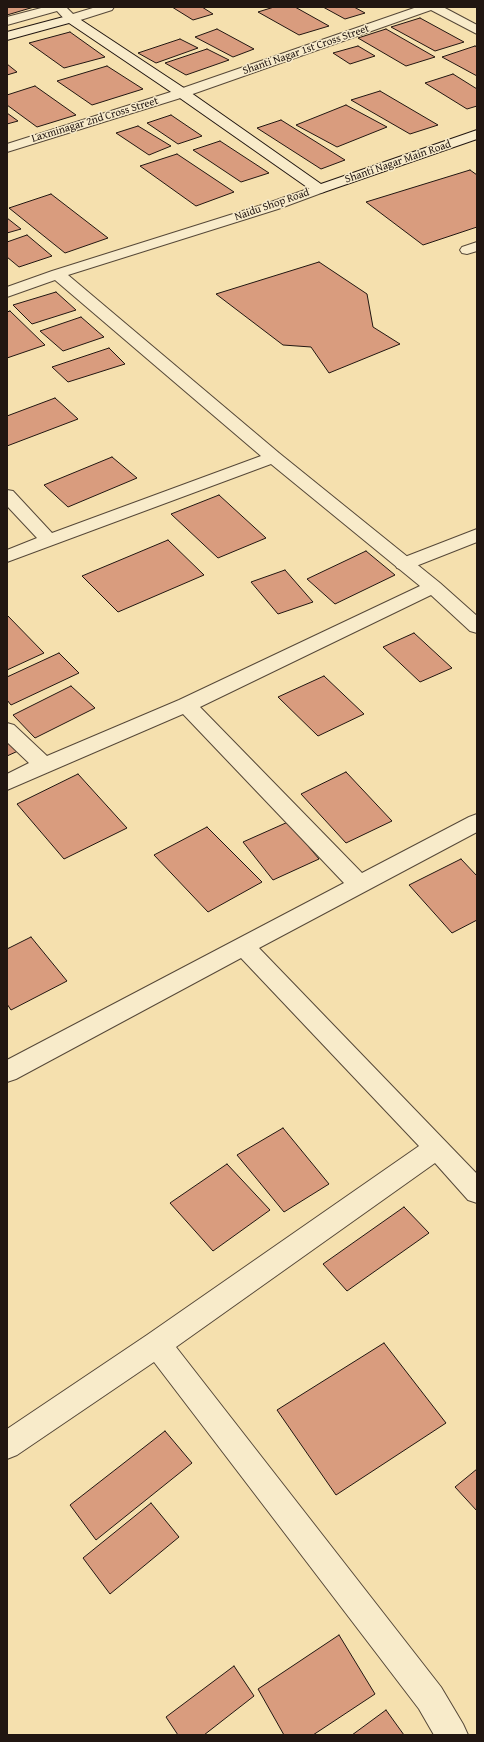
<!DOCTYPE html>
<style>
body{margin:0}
#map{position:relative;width:484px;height:1742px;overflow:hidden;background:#f5e0ae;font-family:"Gentium Book Plus",serif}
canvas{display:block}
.frame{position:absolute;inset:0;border:8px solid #211611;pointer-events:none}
</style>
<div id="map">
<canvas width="484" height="1742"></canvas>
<div class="frame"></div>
</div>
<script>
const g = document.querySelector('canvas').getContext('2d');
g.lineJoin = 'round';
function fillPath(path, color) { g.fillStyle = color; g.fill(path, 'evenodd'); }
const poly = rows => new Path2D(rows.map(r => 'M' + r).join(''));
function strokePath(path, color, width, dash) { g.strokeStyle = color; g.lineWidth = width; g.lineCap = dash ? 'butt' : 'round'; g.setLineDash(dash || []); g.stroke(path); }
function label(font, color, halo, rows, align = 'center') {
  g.font = font + ' "Gentium Book Plus",serif'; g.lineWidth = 3; g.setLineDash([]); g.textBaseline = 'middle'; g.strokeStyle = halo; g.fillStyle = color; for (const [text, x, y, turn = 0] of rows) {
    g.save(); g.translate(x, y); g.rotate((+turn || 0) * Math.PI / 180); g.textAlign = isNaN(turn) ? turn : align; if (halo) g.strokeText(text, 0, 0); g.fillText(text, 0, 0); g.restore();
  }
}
const building = poly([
 [7,7,34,7,7,15,7,7],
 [172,7,202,7,213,14,193,20,172,7],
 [274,7,295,7,329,26,299,35,258,12,274,7],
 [323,7,354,7,365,13,345,19,323,7],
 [420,18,464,42,435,51,391,27,420,18],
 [217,29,254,49,233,57,195,37,217,29],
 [386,29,435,57,406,66,358,38,386,29],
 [70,32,105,57,64,68,29,43,70,32],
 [180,39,198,48,156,63,138,53,180,39],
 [358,46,375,56,350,64,333,53,358,46],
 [475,46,477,47,477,76,442,57,475,46],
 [207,49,229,60,186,75,165,63,207,49],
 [7,64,17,72,7,75,7,64],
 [107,66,143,89,92,105,57,81,107,66],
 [453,74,477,89,477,106,467,109,425,83,453,74],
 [35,86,76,115,37,127,7,105,7,95,35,86],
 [380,91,438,125,410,134,351,100,380,91],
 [346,105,387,127,337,147,296,125,346,105],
 [7,113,18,121,7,124,7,113],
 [171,115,202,136,178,144,147,123,171,115],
 [281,120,345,160,321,169,257,128,281,120],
 [138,126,171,146,149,155,116,133,138,126],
 [220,141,269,173,241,182,193,150,220,141],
 [177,154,234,192,196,206,140,166,177,154],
 [470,170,477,175,477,227,423,245,366,202,470,170],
 [51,194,108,238,65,253,9,208,51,194],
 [7,218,21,229,7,233,7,218],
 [27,235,52,256,19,267,7,257,7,242,27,235],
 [319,262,367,294,373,327,400,344,329,373,311,347,283,345,216,294,319,262],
 [56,292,76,310,32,324,13,305,56,292],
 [10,311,45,345,7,358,7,312,10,311],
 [81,317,104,337,63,351,40,331,81,317],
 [109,348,125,364,68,382,52,367,109,348],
 [55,398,78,419,7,446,7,416,55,398],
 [112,457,137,478,68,507,44,485,112,457],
 [219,495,266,538,218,558,171,514,219,495],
 [168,540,204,575,118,612,82,576,168,540],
 [366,551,395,575,335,604,307,579,366,551],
 [285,570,313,602,278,614,251,582,285,570],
 [7,615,44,653,7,670,7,615],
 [414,633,452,668,420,682,383,647,414,633],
 [59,653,79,673,11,705,7,700,7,677,59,653],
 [324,676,364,714,318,736,278,697,324,676],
 [71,686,95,708,35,738,13,715,71,686],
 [7,737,18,751,7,756,7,737],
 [346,772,392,821,346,843,301,794,346,772],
 [78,774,127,828,64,859,17,804,78,774],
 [288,822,319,859,273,880,243,842,288,822],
 [207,827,262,882,208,912,154,855,207,827],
 [461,859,477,876,477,920,452,933,409,885,461,859],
 [31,937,67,981,11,1010,7,1004,7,949,31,937],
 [283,1128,329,1184,284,1212,237,1155,283,1128],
 [227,1164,270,1210,213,1251,170,1203,227,1164],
 [404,1207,429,1233,347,1291,323,1264,404,1207],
 [384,1343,446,1423,336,1495,277,1410,384,1343],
 [165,1431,192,1463,96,1540,70,1505,165,1431],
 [477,1469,477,1511,455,1487,477,1469],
 [151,1503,179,1537,110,1594,83,1558,151,1503],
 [339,1635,375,1694,313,1735,284,1735,258,1689,339,1635],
 [234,1666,254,1696,204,1735,178,1735,166,1717,234,1666],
 [386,1710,404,1735,352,1735,386,1710]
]);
fillPath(building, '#d99c7e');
strokePath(building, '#211611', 1);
const lane = poly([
 [477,242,477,251,467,254,462,253,460,250,462,247,477,242],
 [477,529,477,542,411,568,404,570,397,568,395,564,397,560,477,529]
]);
const street = poly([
 [45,7,66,7,73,14,96,7,114,7,112,10,71,23,67,22,57,11,7,25,7,17,45,7],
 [417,7,443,7,477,25,477,34,431,10,187,96,7,152,7,144,177,90,417,7],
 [319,185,324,186,326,189,324,192,278,209,68,275,279,453,440,583,477,616,477,633,470,631,431,595,200,707,362,873,469,817,477,814,477,832,259,948,477,1174,477,1203,468,1200,435,1163,176,1347,441,1687,463,1724,468,1735,434,1735,419,1709,154,1362,17,1455,7,1459,7,1429,147,1335,419,1146,241,958,16,1079,7,1082,7,1060,344,883,183,714,7,790,7,774,29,763,7,742,7,723,14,725,47,756,179,700,420,586,271,464,7,562,7,550,37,538,7,506,7,490,13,491,52,533,261,456,55,280,7,297,7,287,52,271,268,203,319,185]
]);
const secondary = poly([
 [71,15,75,16,187,90,321,184,477,130,477,139,324,192,319,193,314,192,177,96,69,23,7,40,7,32,71,15]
]);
strokePath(lane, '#564838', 2);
strokePath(street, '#564838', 2);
strokePath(secondary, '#211611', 2);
fillPath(lane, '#f8ebca');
fillPath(street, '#f8ebca');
fillPath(secondary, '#f8ebca');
label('11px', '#211611', '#f8ebca', [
 ["Shanti Nagar 1st Cross Street",306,50,-19],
 ["Laxminagar 2nd Cross Street",95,120,-17],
 ["Shanti Nagar Main Road",398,162,-19],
 ["Naidu Shop Road",272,205,-19]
]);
</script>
